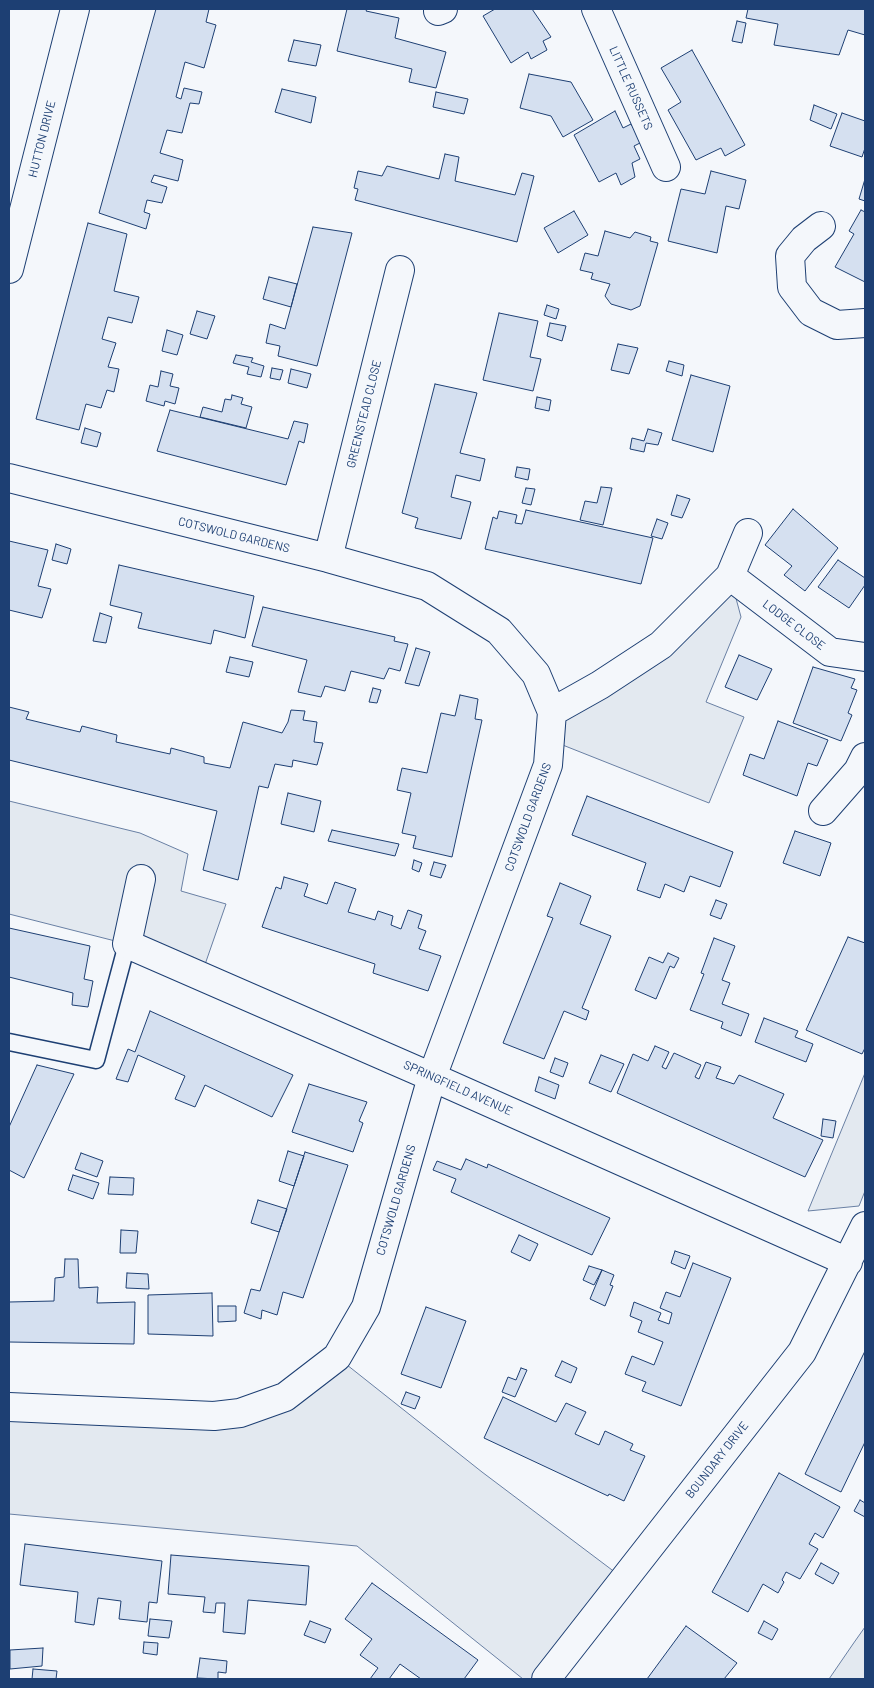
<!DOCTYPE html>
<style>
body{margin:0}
#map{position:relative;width:874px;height:1688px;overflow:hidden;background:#f4f7fb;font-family:Barlow,sans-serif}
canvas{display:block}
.frame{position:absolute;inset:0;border:10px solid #1d3f73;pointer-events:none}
</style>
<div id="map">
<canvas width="874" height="1688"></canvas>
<div class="frame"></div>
</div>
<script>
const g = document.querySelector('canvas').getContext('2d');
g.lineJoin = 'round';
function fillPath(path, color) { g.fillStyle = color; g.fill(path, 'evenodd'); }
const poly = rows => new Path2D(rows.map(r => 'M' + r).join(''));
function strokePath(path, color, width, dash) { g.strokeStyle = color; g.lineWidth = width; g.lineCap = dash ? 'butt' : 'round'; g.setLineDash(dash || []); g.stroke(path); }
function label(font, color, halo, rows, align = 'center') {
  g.font = font + ' Barlow,sans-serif'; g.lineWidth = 4; g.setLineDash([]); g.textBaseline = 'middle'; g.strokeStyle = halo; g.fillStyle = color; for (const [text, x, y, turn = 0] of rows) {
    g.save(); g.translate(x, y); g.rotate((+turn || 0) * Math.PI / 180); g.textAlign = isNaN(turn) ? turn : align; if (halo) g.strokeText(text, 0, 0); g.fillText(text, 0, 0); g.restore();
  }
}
const green = poly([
 [730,576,741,617,706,702,744,717,709,803,550,740,552,712,730,576],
 [9,801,140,833,188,854,181,891,226,904,201,976,127,944,9,914,9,801],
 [865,1073,865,1191,859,1206,808,1211,865,1073],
 [337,1357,482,1472,624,1579,546,1679,523,1679,357,1546,9,1514,9,1407,214,1416,337,1357],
 [865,1627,865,1679,829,1679,853,1644,865,1627]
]);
fillPath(green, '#e3e9f0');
strokePath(green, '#687fa3', 1);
const building = poly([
 [156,9,209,9,206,22,216,25,204,68,185,62,176,97,181,99,184,88,202,92,199,104,190,103,182,133,167,130,160,153,183,160,178,181,154,175,151,182,167,187,162,203,147,200,144,212,150,214,146,229,99,213,156,9],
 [347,9,367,9,366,11,399,18,395,38,446,52,436,88,409,82,412,69,337,51,347,9],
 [495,9,532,9,551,37,543,41,547,50,531,59,528,52,511,63,483,16,495,9],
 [748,9,865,9,865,35,848,30,839,55,774,45,778,24,746,18,748,9],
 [737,21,746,23,742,43,732,41,737,21],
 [294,40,321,45,316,66,288,61,294,40],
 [692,50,745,145,725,156,721,148,696,160,668,110,681,102,661,68,692,50],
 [529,74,571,82,593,120,563,137,551,116,520,108,529,74],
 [282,89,316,97,311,123,275,112,282,89],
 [436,92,468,99,464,114,433,107,436,92],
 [814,105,837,114,831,129,810,120,814,105],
 [615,111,623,128,631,124,642,142,634,146,640,159,632,163,635,177,621,185,616,173,599,182,574,135,615,111],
 [842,113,865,121,865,148,862,157,830,146,842,113],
 [445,154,459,157,455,181,515,195,522,173,534,176,517,242,355,200,358,189,354,188,358,171,382,176,387,166,439,179,445,154],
 [711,171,746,180,739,209,726,206,717,253,668,241,681,189,705,194,711,171],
 [865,179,865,201,859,199,865,179],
 [861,210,865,212,865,282,835,267,854,234,849,231,861,210],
 [574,211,588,235,558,253,544,228,574,211],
 [88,223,127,234,114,291,139,297,132,323,108,317,102,339,116,343,108,367,119,369,114,392,107,390,101,408,86,404,79,430,36,419,88,223],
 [313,227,352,233,317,366,278,356,280,346,266,343,270,324,285,329,313,227],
 [605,231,630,238,635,232,651,237,650,241,658,243,640,306,631,310,611,304,605,296,610,284,591,279,593,273,580,270,585,253,598,256,605,231],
 [269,277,297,284,291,307,263,299,269,277],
 [547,305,559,309,556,319,544,315,547,305],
 [197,311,215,316,207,339,190,334,197,311],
 [499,313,538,321,530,357,541,359,533,391,483,380,499,313],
 [550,323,566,326,562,341,547,336,550,323],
 [167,330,183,335,177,355,162,351,167,330],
 [618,344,638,348,629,374,611,370,618,344],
 [236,355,253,358,251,362,264,366,261,377,247,374,249,367,233,363,236,355],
 [669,361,684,365,682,376,666,371,669,361],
 [272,368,283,370,280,380,270,378,272,368],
 [291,369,311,374,307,388,288,383,291,369],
 [161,371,173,374,170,386,179,388,175,404,165,401,164,406,146,401,150,385,158,387,161,371],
 [691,375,730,386,713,452,672,440,691,375],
 [435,384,477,393,460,453,485,459,480,481,456,475,451,497,471,502,461,539,415,528,418,518,402,513,435,384],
 [232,395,243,398,241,404,252,407,246,428,200,417,203,407,222,412,225,399,231,400,232,395],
 [537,397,551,400,549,411,535,408,537,397],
 [170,410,288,439,294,421,308,424,304,443,299,441,286,485,157,451,170,410],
 [85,428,101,433,97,447,81,443,85,428],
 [648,429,662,433,658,445,646,443,644,452,630,449,632,438,644,441,648,429],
 [517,467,530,469,528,480,515,477,517,467],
 [601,487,612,488,603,525,580,520,585,501,597,503,601,487],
 [526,488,535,489,531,505,522,503,526,488],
 [677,495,690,499,682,518,671,515,677,495],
 [793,509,838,548,805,591,784,575,792,566,765,545,793,509],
 [526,510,653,538,641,584,485,549,493,517,497,519,499,511,517,515,515,523,522,524,526,510],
 [657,519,668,523,662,539,651,536,657,519],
 [9,541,48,550,38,586,51,589,42,618,9,610,9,541],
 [56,544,71,549,67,564,52,560,56,544],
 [838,560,865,578,865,585,849,608,818,587,838,560],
 [119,565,254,596,245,638,214,630,211,644,138,628,142,613,110,605,119,565],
 [263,607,395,637,394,641,408,644,400,671,389,668,384,679,351,671,345,691,325,686,321,697,298,692,307,660,252,646,263,607],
 [100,613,112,617,106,643,93,641,100,613],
 [416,648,430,652,419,686,405,683,416,648],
 [739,655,772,669,757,700,725,687,739,655],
 [230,657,253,662,249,677,226,672,230,657],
 [813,667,855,679,851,688,857,690,848,713,852,715,841,741,793,723,813,667],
 [373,688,381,690,377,703,369,702,373,688],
 [460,695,478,699,475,719,482,720,452,857,413,848,416,836,402,833,411,793,397,790,402,768,427,773,441,713,455,716,460,695],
 [9,707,29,712,26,719,80,732,82,726,117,735,116,742,170,754,171,748,204,757,204,763,230,768,243,722,282,733,288,722,291,710,305,711,303,720,317,722,314,742,323,743,317,765,293,760,292,767,275,764,268,788,259,786,238,880,203,870,217,811,9,760,9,707],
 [778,721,828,740,817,766,808,763,797,796,743,775,750,754,764,759,778,721],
 [288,793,321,801,314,832,281,824,288,793],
 [587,796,733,852,720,887,690,876,684,892,665,884,660,898,637,890,646,863,572,835,587,796],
 [332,830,399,844,395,856,328,841,332,830],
 [795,831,831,843,820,876,783,863,795,831],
 [414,860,422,863,419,872,412,869,414,860],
 [434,862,446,865,441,878,430,875,434,862],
 [284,877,308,884,304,896,327,904,335,882,356,889,348,912,375,920,378,911,393,916,391,925,401,929,408,910,422,915,418,928,426,931,419,949,441,956,428,991,373,973,375,964,262,927,276,887,281,889,284,877],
 [560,883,591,896,580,924,611,936,582,1008,589,1011,586,1020,564,1011,544,1059,503,1043,553,918,547,916,560,883],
 [716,900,727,904,721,919,710,915,716,900],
 [9,928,90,946,84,979,93,981,88,1007,72,1005,73,993,9,977,9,928],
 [848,937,865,943,865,1048,862,1054,806,1030,848,937],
 [714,938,735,946,722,980,730,983,722,1004,749,1014,741,1036,721,1028,723,1022,690,1010,704,974,701,973,714,938],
 [668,953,679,958,674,968,670,966,656,999,635,990,649,957,663,963,668,953],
 [150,1011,293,1075,272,1117,205,1085,195,1107,175,1099,185,1076,138,1055,128,1082,116,1079,128,1049,135,1052,150,1011],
 [764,1018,798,1031,795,1037,813,1044,806,1062,755,1042,764,1018],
 [655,1046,669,1052,662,1067,666,1069,674,1053,701,1065,695,1077,699,1079,706,1062,721,1067,716,1078,734,1084,739,1075,784,1094,773,1118,823,1140,805,1177,617,1093,633,1054,648,1061,655,1046],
 [601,1055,624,1064,611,1092,589,1083,601,1055],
 [555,1058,568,1063,563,1077,550,1072,555,1058],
 [37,1065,74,1074,24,1178,9,1170,9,1127,37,1065],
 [539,1077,559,1085,555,1099,535,1091,539,1077],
 [309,1084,367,1102,359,1121,363,1123,353,1152,292,1132,309,1084],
 [823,1119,836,1121,833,1138,821,1136,823,1119],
 [288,1151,304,1156,294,1186,279,1181,288,1151],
 [305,1152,348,1165,303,1298,283,1292,277,1315,262,1310,261,1319,244,1313,251,1289,260,1291,305,1152],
 [81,1153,103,1161,97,1177,75,1169,81,1153],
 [466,1159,487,1168,488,1164,610,1218,592,1255,451,1192,456,1179,433,1170,437,1161,461,1170,466,1159],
 [73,1175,99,1183,93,1199,68,1190,73,1175],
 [110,1177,134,1178,133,1195,108,1194,110,1177],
 [258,1200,287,1209,279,1232,251,1223,258,1200],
 [121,1230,138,1231,136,1253,120,1253,121,1230],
 [519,1235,538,1244,530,1261,511,1252,519,1235],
 [675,1251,690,1256,685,1269,671,1263,675,1251],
 [65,1259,78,1259,79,1288,98,1287,97,1303,135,1302,134,1344,9,1342,9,1302,54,1301,55,1278,64,1277,65,1259],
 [693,1263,731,1278,681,1406,642,1391,646,1382,625,1374,632,1356,654,1365,663,1342,638,1332,642,1321,630,1316,634,1302,661,1313,658,1320,669,1324,672,1313,660,1308,666,1292,680,1297,693,1263],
 [589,1266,602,1270,594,1285,583,1280,589,1266],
 [602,1270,614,1275,610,1285,613,1286,605,1306,590,1299,602,1270],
 [127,1273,148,1274,149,1289,126,1288,127,1273],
 [212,1293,213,1336,148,1334,148,1295,212,1293],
 [218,1306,236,1306,236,1321,218,1322,218,1306],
 [426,1307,466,1321,441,1388,401,1374,426,1307],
 [865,1351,865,1442,841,1492,805,1474,865,1351],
 [562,1361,577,1368,571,1383,555,1376,562,1361],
 [521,1368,527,1370,515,1397,502,1392,508,1377,516,1380,521,1368],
 [406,1392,420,1397,415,1409,401,1404,406,1392],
 [503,1397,556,1422,566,1403,586,1412,575,1434,599,1445,605,1431,633,1444,630,1450,645,1456,624,1501,609,1494,608,1496,484,1438,503,1397],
 [779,1473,840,1507,823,1538,815,1533,809,1544,818,1549,800,1579,786,1572,782,1580,784,1582,778,1593,763,1584,748,1612,712,1592,779,1473],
 [860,1500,865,1503,865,1517,854,1511,860,1500],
 [25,1544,162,1561,157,1603,149,1602,147,1622,119,1619,121,1601,98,1598,94,1625,75,1622,78,1592,20,1585,25,1544],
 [171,1555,309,1566,306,1605,248,1600,245,1634,223,1632,225,1603,216,1603,215,1613,203,1612,205,1597,168,1594,171,1555],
 [821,1563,839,1573,833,1584,815,1574,821,1563],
 [372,1583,478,1660,464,1679,421,1679,400,1664,389,1679,370,1679,378,1668,360,1655,372,1639,345,1619,372,1583],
 [150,1619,172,1621,169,1638,148,1636,150,1619],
 [310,1621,331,1629,325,1643,304,1635,310,1621],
 [764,1621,778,1629,772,1640,758,1633,764,1621],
 [686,1626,737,1663,724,1679,647,1679,686,1626],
 [144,1642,158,1643,157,1655,143,1653,144,1642],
 [43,1648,42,1666,10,1669,10,1650,43,1648],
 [200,1658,227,1661,226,1673,218,1672,218,1679,197,1678,200,1658],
 [33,1669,57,1671,56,1679,32,1679,33,1669]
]);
fillPath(building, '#d5e0f0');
strokePath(building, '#1d3f73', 1);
const service = poly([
 [9,1042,96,1060,127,944]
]);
const minor = poly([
 [596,9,666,167],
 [438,11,443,9],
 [821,226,804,239,790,256,792,287,811,312,837,325,865,323],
 [9,269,75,9],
 [9,478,328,558,427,586,499,631,536,674,552,712,548,765,432,1077,366,1307,337,1357,285,1397,240,1413,214,1416,9,1407],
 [328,558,400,270],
 [730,576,830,652,865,657],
 [552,712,600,685,661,645,730,576,748,533],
 [823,811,858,771,865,757],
 [141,879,127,944,432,1077,848,1262],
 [546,1679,802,1352,865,1226]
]);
strokePath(service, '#1d3f73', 19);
strokePath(minor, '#1d3f73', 30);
strokePath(service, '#f4f7fb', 16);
strokePath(minor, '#f4f7fb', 28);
label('12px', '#1d3f73', '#f4f7fb', [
 ["LITTLE RUSSETS",631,88,66],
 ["HUTTON DRIVE",42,139,-76],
 ["GREENSTEAD CLOSE",364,414,-76],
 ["COTSWOLD GARDENS",234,535,14],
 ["LODGE CLOSE",794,625,37],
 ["COTSWOLD GARDENS",528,817,-70],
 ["SPRINGFIELD AVENUE",458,1088,24],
 ["COTSWOLD GARDENS",396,1200,-74],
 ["BOUNDARY DRIVE",717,1460,-52]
]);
</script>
